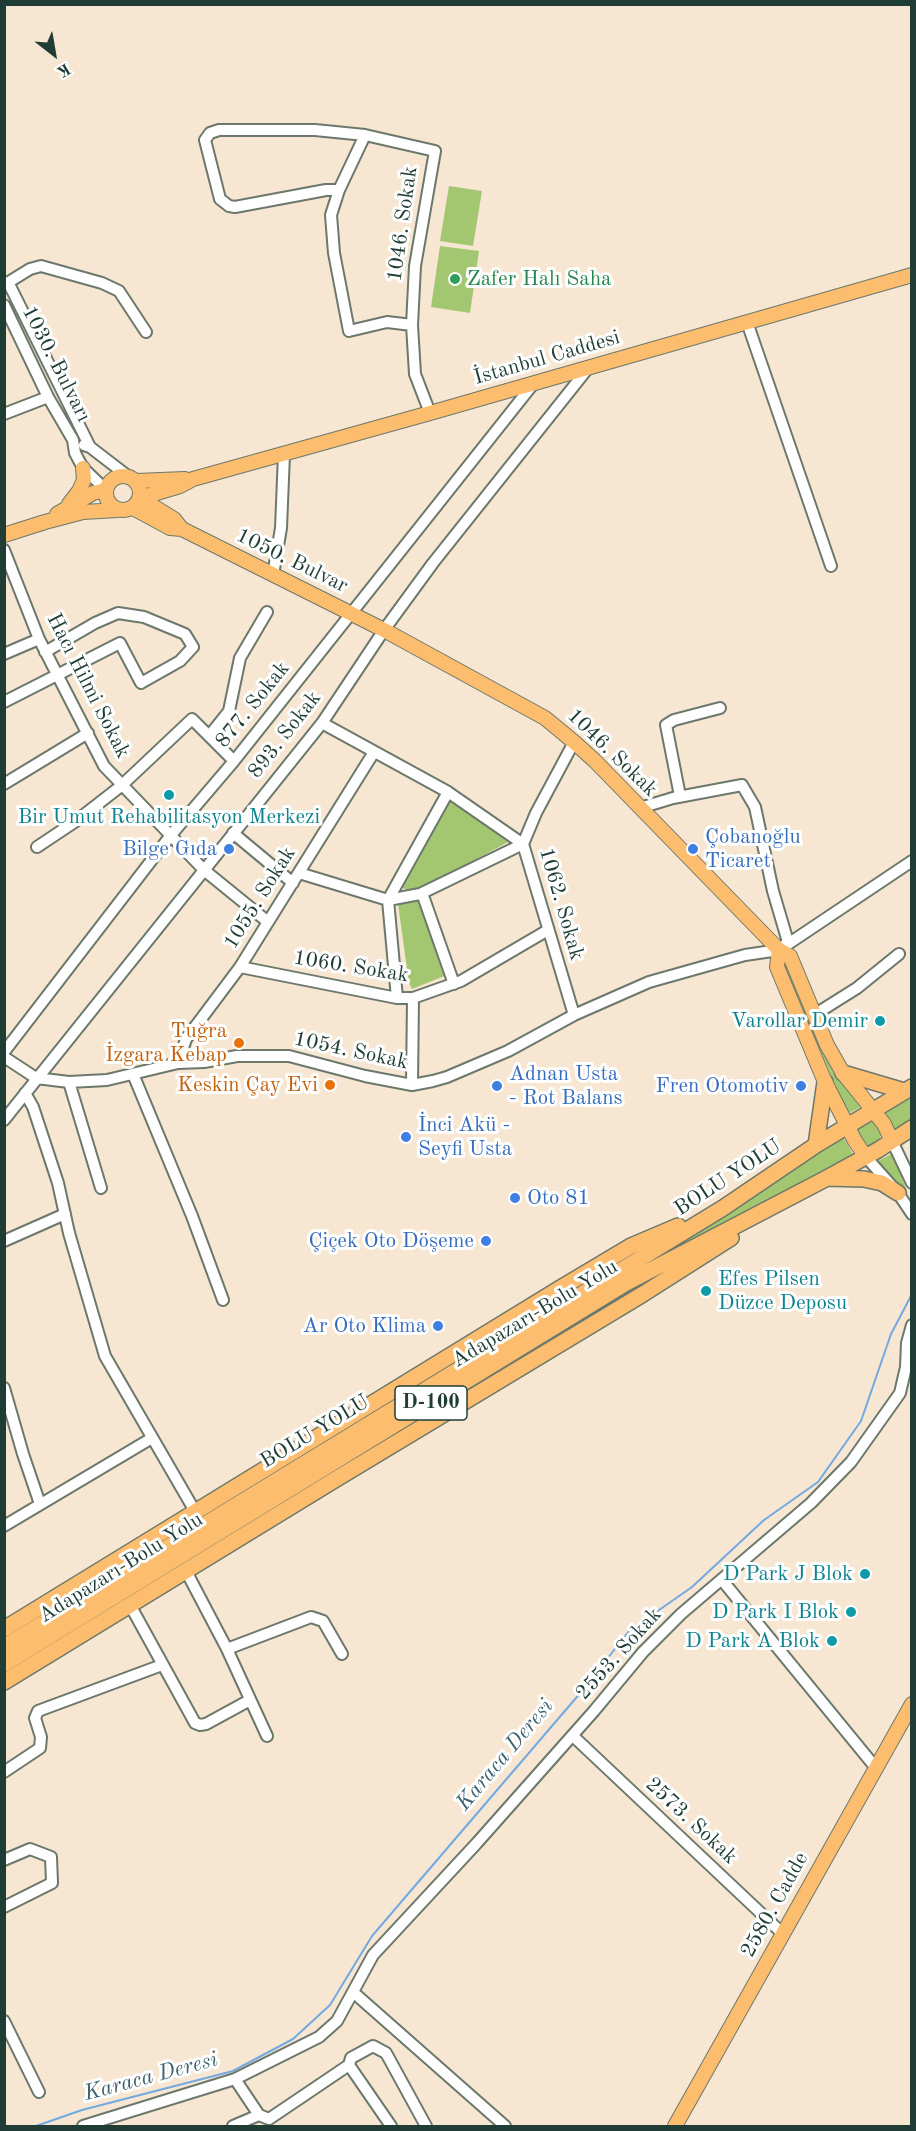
<!DOCTYPE html>
<meta charset="utf-8">
<style>
body{margin:0}
#map{position:relative;width:916px;height:2131px;overflow:hidden;background:#f7e6d2;font-family:"Old Standard TT",serif}
canvas{display:block}
.frame{position:absolute;inset:0;border:6px solid #1f3d34;pointer-events:none}
.north{position:absolute;left:24px;top:24px;width:60px;height:60px;-webkit-text-stroke:4px #fff;paint-order:stroke;rotate:149deg;font-size:16px;font-weight:700;line-height:24px;text-align:center;color:#1f3d34}
.north::after{content:'';display:block;margin:auto;width:21px;height:27px;background:#1f3d34;clip-path:polygon(50% 0,100% 100%,50% 72%,0 100%)}
</style>
<div id="map">
<canvas width="916" height="2131"></canvas>
<div class="frame"></div>
<div class="north">K</div>
</div>
<script>
const g = document.querySelector('canvas').getContext('2d');
g.lineJoin = 'round';
function fillPath(path, color) { g.fillStyle = color; g.fill(path, 'evenodd'); }
const poly = rows => new Path2D(rows.map(r => 'M' + r).join(''));
function strokePath(path, color, width, dash) { g.strokeStyle = color; g.lineWidth = width; g.lineCap = dash ? 'butt' : 'round'; g.setLineDash(dash || []); g.stroke(path); }
function label(font, color, halo, rows, align = 'center') {
  g.font = font + ' "Old Standard TT",serif'; g.lineWidth = 6; g.setLineDash([]); g.textBaseline = 'middle'; g.strokeStyle = halo; g.fillStyle = color; for (const [text, x, y, turn = 0] of rows) {
    g.save(); g.translate(x, y); g.rotate((+turn || 0) * Math.PI / 180); g.textAlign = isNaN(turn) ? turn : align; if (halo) g.strokeText(text, 0, 0); g.fillText(text, 0, 0); g.restore();
  }
}
fillPath(poly([
 [449,186,482,191,473,246,440,241],
 [440,246,479,251,470,313,431,307],
 [449,799,508,842,431,884,411,892,399,886],
 [403,900,423,901,447,975,412,989,409,983,398,904],
 [786,961,862,1106,848,1114,782,963],
 [911,1093,911,1123,897,1133,882,1110],
 '857 1133a12 12 0 1 1 24 0a12 12 0 1 1-24 0Z',
 [841,1133,855,1158,651,1261,759,1192],
 [893,1153,893,1154,908,1194,878,1161]
]), '#a3c771');
strokePath(poly([
 [36,2126,82,2110,233,2071,293,2039,330,2005,372,1936,582,1691,629,1631,692,1587,764,1520,818,1482,861,1421,891,1334,912,1294]
]), '#72a9e1', 2);
const minor = poly([
 [365,135,315,130,219,130,210,133,205,140,220,199,229,206,235,207,326,190,339,190,365,135,435,151,415,266,412,325,415,374,430,413],
 [339,190,331,215,334,253,349,331,387,322,412,325],
 [8,282,90,447],
 [4,285,30,269,41,266,102,283,119,291,146,332],
 [4,305,48,397,73,440,75,453,83,468,106,490],
 [747,322,831,566],
 [4,414,48,397],
 [84,445,90,447,129,477],
 [4,550,39,639,104,766,204,870,268,922],
 [273,575,281,528,284,454],
 [4,654,39,639],
 [4,702,120,643,141,683,180,661,193,647,185,634,144,617,118,613,95,623,45,652],
 [209,736,229,711,240,658,267,612],
 [4,784,88,733],
 [680,796,666,725,674,720,720,708],
 [640,808,673,798,742,785,755,807,773,891,788,942,781,948],
 [233,833,293,883],
 [37,847,76,821,121,786,192,719,234,761],
 [299,873,388,900,420,894,523,844,448,792,322,723],
 [422,893,454,984],
 [240,967,397,998,413,998,461,981,548,930],
 [397,998,388,900,448,792],
 [574,1015,523,844,536,813,574,742],
 [814,1015,857,988,899,954],
 [4,1052,171,835,234,761,534,383],
 [4,1057,36,1078,69,1082,107,1080,178,1063,204,1062,237,1056,289,1056,365,1076,412,1085,433,1081,447,1077,508,1051,574,1015,649,982,745,955,779,950,912,861],
 [178,1063,186,1039,240,967,374,752],
 [133,1074,192,1216,223,1300],
 [69,1082,101,1188],
 [412,1085,413,998],
 [25,1093,33,1107,58,1183,69,1233,105,1356,196,1513],
 [4,1120,322,723,384,630,433,563,589,367],
 [892,1141,912,1183],
 [866,1157,898,1193,912,1214],
 [4,1241,65,1214],
 [4,1388,23,1454,40,1504],
 [4,1526,152,1438],
 [186,1571,227,1649,267,1736],
 [722,1580,876,1768],
 [130,1605,195,1723,200,1725,206,1724,250,1700],
 [227,1649,311,1617,323,1621,342,1654],
 [573,1736,783,1934],
 [4,1772,40,1748,41,1737,35,1718,38,1711,162,1665],
 [4,1860,30,1849,51,1857,52,1883,4,1907],
 [353,1992,505,2126],
 [4,2021,39,2092],
 [349,2065,391,2126],
 [235,2079,259,2115,269,2119,349,2065,351,2058,373,2046,386,2053,426,2126],
 [83,2126,235,2079,319,2037,337,2021,373,1955,476,1844,594,1711,643,1652,681,1614,811,1503,851,1462,900,1393,906,1367,907,1343,912,1325],
 [233,2126,259,2115]
]);
const major = poly([
 '106 493a17 17 0 1 1 34 0a17 17 0 1 1-34 0Z',
 [136,481,185,479],
 [140,498,174,519,182,529,384,630,545,718,574,742,595,761,779,950,790,956,827,1045,843,1073,884,1124,892,1141],
 [140,498,180,486,193,479,430,413,912,275],
 [69,504,79,491,84,480,83,468],
 [133,508,170,528,182,529],
 [57,514,93,493,106,490],
 [4,535,45,522,83,512,118,510],
 [779,950,777,967,825,1082,855,1141,866,1157],
 [675,2126,912,1704]
]);
const highway = poly([
 [843,1073,904,1091],
 [816,1145,825,1082],
 [827,1178,864,1179,882,1183,898,1193],
 [4,1629,559,1289,631,1246,678,1226],
 [4,1647,723,1208,816,1145,912,1087],
 [4,1664,626,1283,827,1178,878,1150,912,1128],
 [4,1682,336,1479,643,1294,731,1238]
]);
strokePath(minor, '#6b786b', 14);
strokePath(major, '#6b786b', 16);
strokePath(highway, '#6b786b', 18);
strokePath(minor, '#fff', 10);
strokePath(major, '#fcbd6f', 14);
strokePath(highway, '#fcbd6f', 15);
for (const [x, y, r, color] of [
 [455,279,6,"#2e9e5b"],
 [169,795,6,"#0f9aa8"],
 [229,849,6,"#3f7fe0"],
 [693,849,6,"#3f7fe0"],
 [880,1021,6,"#0f9aa8"],
 [239,1043,6,"#e8710a"],
 [330,1085,6,"#e8710a"],
 [497,1086,6,"#3f7fe0"],
 [801,1086,6,"#3f7fe0"],
 [406,1137,6,"#3f7fe0"],
 [515,1198,6,"#3f7fe0"],
 [486,1241,6,"#3f7fe0"],
 [706,1291,6,"#0f9aa8"],
 [438,1326,6,"#3f7fe0"],
 [865,1574,6,"#0f9aa8"],
 [851,1612,6,"#0f9aa8"],
 [832,1641,6,"#0f9aa8"]
]) { const dot = new Path2D(); dot.arc(x, y, r, 0, 2 * Math.PI); g.fillStyle = color; g.fill(dot); strokePath(dot, '#fff', 2); }
for (const [x, y, w] of [
 [431,1403,72]
]) { const box = new Path2D(); box.roundRect(x - w / 2, y - 17, w, 34, 4.5); g.fillStyle = '#fff'; g.fill(box); strokePath(box, '#1f3d34', 1.5); }
label('bold 20px', '#1f3d34', null, [
 ["D-100",431,1403]
]);
label('21px', '#1f3d34', '#fff', [
 ["1046. Sokak",403,224,-82],
 ["İstanbul Caddesi",547,358,-16],
 ["1030. Bulvarı",56,364,63],
 ["1050. Bulvar",292,561,26],
 ["Hacı Hilmi Sokak",88,686,63],
 ["877. Sokak",253,705,-51],
 ["893. Sokak",285,735,-52],
 ["1046. Sokak",612,753,44],
 ["1055. Sokak",260,898,-58],
 ["1062. Sokak",561,904,74],
 ["1060. Sokak",351,967,9],
 ["1054. Sokak",351,1051,12],
 ["BOLU YOLU",728,1178,-33],
 ["Adapazarı-Bolu Yolu",535,1314,-31],
 ["BOLU YOLU",315,1432,-31],
 ["Adapazarı-Bolu Yolu",121,1568,-32],
 ["2553. Sokak",619,1654,-48],
 ["2573. Sokak",691,1821,43],
 ["2580. Cadde",775,1905,-61]
]);
label('21px', '#27864d', '#fff', [
 ["Zafer Halı Saha",467,279]
], 'left');
label('21px', '#0d838f', '#fff', [
 ["Bir Umut Rehabilitasyon Merkezi",169,817,"center"],
 ["Varollar Demir",868,1021],
 ["Efes Pilsen",718,1279,"left"],
 ["Düzce Deposu",718,1303,"left"],
 ["D Park J Blok",853,1574],
 ["D Park I Blok",839,1612],
 ["D Park A Blok",820,1641]
], 'right');
label('21px', '#366cbe', '#fff', [
 ["Çobanoğlu",705,837],
 ["Ticaret",705,861],
 ["Bilge Gıda",217,849,"right"],
 ["Adnan Usta",509,1074],
 ["- Rot Balans",509,1098],
 ["Fren Otomotiv",789,1086,"right"],
 ["İnci Akü -",418,1125],
 ["Seyfi Usta",418,1149],
 ["Oto 81",527,1198],
 ["Çiçek Oto Döşeme",474,1241,"right"],
 ["Ar Oto Klima",426,1326,"right"]
], 'left');
label('21px', '#c56008', '#fff', [
 ["Tuğra",227,1031],
 ["İzgara Kebap",227,1055],
 ["Keskin Çay Evi",318,1085]
], 'right');
label('italic 22px', '#3c6371', '#fff', [
 ["Karaca Deresi",505,1755,-50],
 ["Karaca Deresi",151,2077,-15]
]);
</script>
